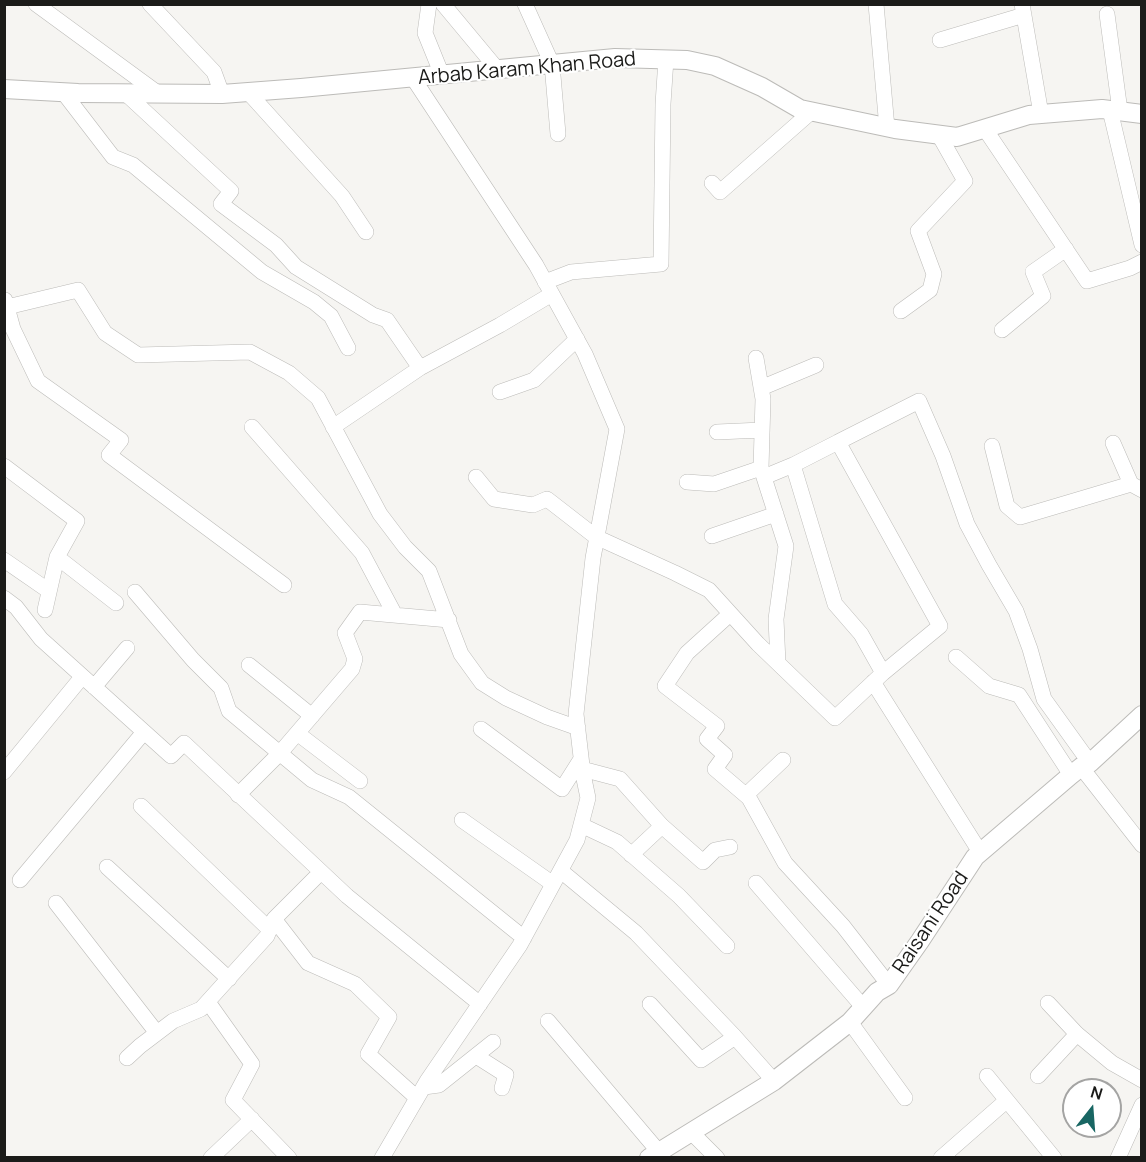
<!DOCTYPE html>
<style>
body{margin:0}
#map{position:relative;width:1146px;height:1162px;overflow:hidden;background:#f6f5f2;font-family:Manrope,sans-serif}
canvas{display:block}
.frame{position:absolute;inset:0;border:6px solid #1b1b19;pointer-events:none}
.north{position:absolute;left:1062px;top:1078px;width:60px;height:60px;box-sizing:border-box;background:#fff;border:2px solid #a4a4a3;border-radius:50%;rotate:17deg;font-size:16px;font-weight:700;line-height:24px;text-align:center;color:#1b1b19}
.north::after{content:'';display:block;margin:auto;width:21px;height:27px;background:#186663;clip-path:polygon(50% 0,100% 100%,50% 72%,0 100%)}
</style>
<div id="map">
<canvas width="1146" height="1162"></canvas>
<div class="frame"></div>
<div class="north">N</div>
</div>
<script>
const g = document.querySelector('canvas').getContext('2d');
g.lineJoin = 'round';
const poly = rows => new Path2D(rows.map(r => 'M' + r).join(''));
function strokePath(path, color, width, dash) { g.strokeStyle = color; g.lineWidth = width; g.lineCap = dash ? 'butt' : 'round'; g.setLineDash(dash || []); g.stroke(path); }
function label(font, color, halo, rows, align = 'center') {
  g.font = font + ' Manrope,sans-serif'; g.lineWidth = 4.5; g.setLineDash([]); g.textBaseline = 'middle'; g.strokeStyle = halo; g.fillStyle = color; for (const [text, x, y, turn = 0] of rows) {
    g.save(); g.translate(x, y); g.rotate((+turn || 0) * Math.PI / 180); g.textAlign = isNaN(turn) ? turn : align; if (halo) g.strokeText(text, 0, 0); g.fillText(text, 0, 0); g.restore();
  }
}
const minor = poly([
 [36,4,159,94],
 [150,4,214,72,222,94],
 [429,4,425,33,442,75],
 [443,4,498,70],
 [525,4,552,64,558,134],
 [876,4,887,128],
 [1022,4,1041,114],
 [1107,14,1120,111],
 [940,40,1024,15],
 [63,92,113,157,133,165,262,272,314,302,331,316,348,348],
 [248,92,342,196,366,232],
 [125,93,231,191,221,204,276,245,296,267,373,315,387,320,420,368],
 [1110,110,1142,245],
 [985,129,1087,281,1130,268,1142,262],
 [712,183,720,192,811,112],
 [545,282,571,272,661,264,663,104,666,59],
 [5,300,13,329,38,381,121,440,109,455,284,585],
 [7,307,78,290,105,333,138,355,250,352,289,373,318,398,380,514,405,547,429,571,461,654,482,683,506,698,547,717,578,728],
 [901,311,930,290,934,274,918,231,965,181,939,135],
 [1002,330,1043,296,1033,272,1066,249],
 [756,358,763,399,761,468,786,546,776,619,778,663],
 [761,388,816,365],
 [500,392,534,380,577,339],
 [252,427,362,553,395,615],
 [333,427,420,368,500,325,552,294],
 [717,432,762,430],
 [1113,443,1131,484,1142,490],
 [992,446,1007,506,1020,517,1131,484],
 [793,465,835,604,861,634,883,673],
 [4,466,77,521,57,557,45,610],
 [476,477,494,499,533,505,547,499,596,537,675,573,709,590,758,644,835,718,883,673,940,626,838,442,919,401,943,456,967,524,989,565,1016,611,1030,649,1044,699,1090,763],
 [764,477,793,465,838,442],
 [687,482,714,484,761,468],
 [712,536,776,514],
 [57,557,116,603],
 [4,560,49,591],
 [135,592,193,660,221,688,229,711,312,780,349,797,524,938],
 [4,598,16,607,41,639,171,756,184,743,347,896,480,1004],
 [730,614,687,653,665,686,717,726,707,739,725,755,715,769,749,798,785,863,843,926,889,985],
 [956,657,989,686,1019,695,1071,775],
 [249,665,312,716],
 [873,682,980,852],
 [94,687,127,648],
 [481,729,562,789,581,759],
 [297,733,360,781],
 [1081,767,1142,845],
 [582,769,620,779,662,826,703,862,715,850,730,847],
 [4,772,82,677],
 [238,795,280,753,352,669,355,659,345,633,360,612,449,620],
 [746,795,783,760],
 [141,806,270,930],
 [462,820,553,884],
 [581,825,617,842,679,896,727,946],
 [631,855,662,826],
 [107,867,229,979],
 [561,871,636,933,735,1037,774,1081],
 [20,880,144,732],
 [756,883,864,1008],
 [56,903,157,1033],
 [274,919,308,963,355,984,389,1017,368,1054,417,1098],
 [208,1002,252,1064,233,1100,289,1158],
 [1048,1003,1077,1034,1112,1063,1142,1080],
 [650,1004,701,1060,735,1037],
 [548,1021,659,1152],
 [850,1022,905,1098],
 [476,1056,506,1075,502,1088],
 [127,1058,140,1046,173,1021,201,1009,267,936,274,919,321,872],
 [987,1076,1054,1158],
 [1038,1076,1077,1034],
 [424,1087,439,1085,493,1042],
 [691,1132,717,1158],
 [211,1158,252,1119],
 [382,1158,427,1081,520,945,577,840,588,798,583,774,576,714,593,558,617,429,585,354,536,265,413,78],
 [941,1158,1006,1101],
 [1118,1158,1142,1105]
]);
const major = poly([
 [4,89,78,93,222,94,301,88,615,58,687,60,715,66,762,87,800,109,895,129,957,137,1029,115,1102,109,1142,114],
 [649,1158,659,1152,774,1081,850,1022,877,992,889,985,920,941,975,857,1071,775,1081,767,1090,763,1142,715]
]);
strokePath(minor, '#bcbbb8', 16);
strokePath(major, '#bcbbb8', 20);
strokePath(minor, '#fff', 15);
strokePath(major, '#fff', 18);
label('20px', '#1b1b19', '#fff', [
 ["Arbab Karam Khan Road",527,69,-5],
 ["Raisani Road",931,923,-56]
]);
</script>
